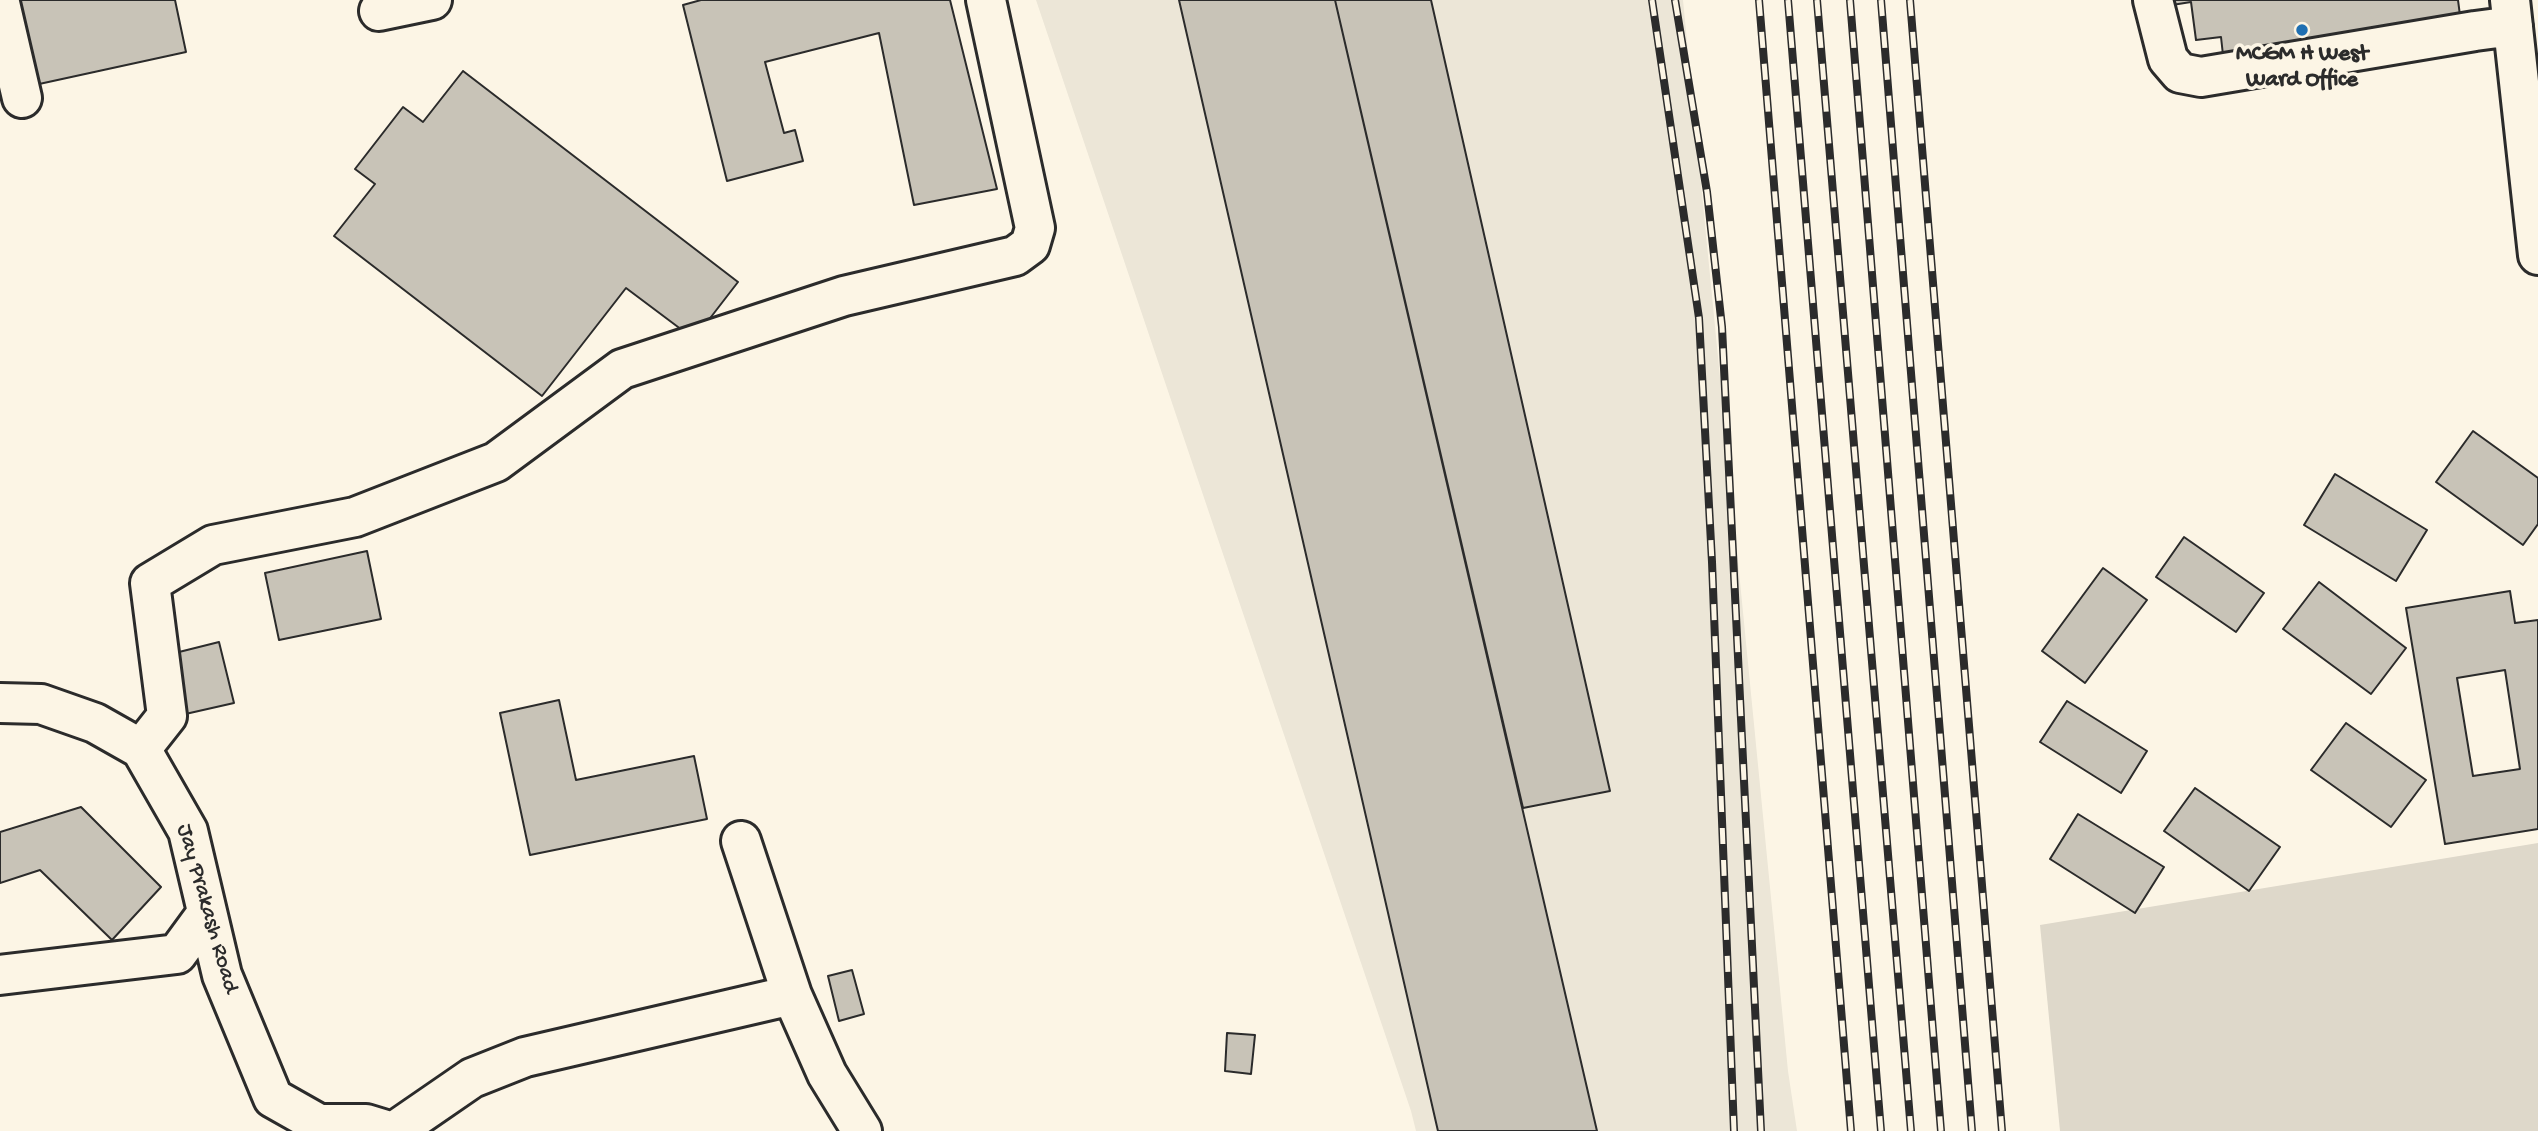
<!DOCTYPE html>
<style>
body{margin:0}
canvas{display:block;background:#fcf5e5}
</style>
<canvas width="2538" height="1131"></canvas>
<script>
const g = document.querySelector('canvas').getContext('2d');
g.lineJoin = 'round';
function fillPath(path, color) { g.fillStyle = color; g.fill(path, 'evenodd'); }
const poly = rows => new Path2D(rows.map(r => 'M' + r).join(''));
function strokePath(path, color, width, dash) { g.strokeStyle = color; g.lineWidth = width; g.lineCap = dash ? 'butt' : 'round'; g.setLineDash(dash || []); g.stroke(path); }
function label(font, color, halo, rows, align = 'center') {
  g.font = font + ' "Gochi Hand",sans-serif'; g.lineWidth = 7; g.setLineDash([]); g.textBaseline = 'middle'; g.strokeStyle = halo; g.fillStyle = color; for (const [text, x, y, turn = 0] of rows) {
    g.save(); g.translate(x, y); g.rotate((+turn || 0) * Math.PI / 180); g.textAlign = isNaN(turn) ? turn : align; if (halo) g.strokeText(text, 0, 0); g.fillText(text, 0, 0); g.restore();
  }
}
fillPath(poly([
 [1036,0,1683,0,1788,1071,1797,1131,1416,1131,1411,1111]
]), '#ece6d7');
fillPath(poly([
 [2538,843,2538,1131,2060,1131,2040,925]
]), '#ded8ca');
const building = poly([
 [11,0,175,0,186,52,30,86,11,0],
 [701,0,950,0,997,189,914,205,879,33,765,62,784,133,795,130,803,161,727,181,683,5,701,0],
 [1179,0,1335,0,1597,1131,1438,1131,1179,0],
 [1335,0,1431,0,1610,791,1523,808,1335,0],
 [2171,0,2458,0,2461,23,2223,55,2221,37,2196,40,2191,2,2172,5,2171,0],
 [463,71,738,282,694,339,626,288,542,396,334,236,375,184,355,169,403,107,423,122,463,71],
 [2473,431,2538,478,2538,524,2523,545,2436,482,2473,431],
 [2335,474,2427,530,2396,581,2304,525,2335,474],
 [2184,537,2264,593,2236,632,2156,577,2184,537],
 [367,551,381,619,279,640,265,573,367,551],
 [2103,568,2147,600,2085,683,2042,651,2103,568],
 [2319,582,2406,648,2371,694,2283,629,2319,582],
 [2510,591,2515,623,2538,620,2538,829,2445,844,2406,608,2510,591],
 [2505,670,2520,769,2473,776,2457,678,2505,670],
 [219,642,234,703,181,715,167,655,219,642],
 [559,700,576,780,694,756,707,819,530,855,500,713,559,700],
 [2067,701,2147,751,2121,793,2040,742,2067,701],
 [2346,723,2426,780,2391,827,2311,770,2346,723],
 [2195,788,2280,847,2249,891,2164,831,2195,788],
 [81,807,161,887,112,940,40,870,0,883,0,832,81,807],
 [2078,814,2164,867,2135,913,2050,859,2078,814],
 [852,970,864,1014,839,1021,828,976,852,970],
 [1227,1033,1255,1035,1251,1074,1225,1071,1227,1033]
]);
fillPath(building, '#c8c3b7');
strokePath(building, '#2b2b2b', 2);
const minor = poly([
 [2153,0,2168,59,2180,73,2201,77,2475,31,2513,26],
 [2510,0,2538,255],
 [0,3,22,98],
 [379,11,432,0],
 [0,703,41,704,95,723,141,749,188,831,222,975,273,1098,319,1124,366,1124,389,1131],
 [141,749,167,716,150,583,213,545,355,517,496,462,622,369,844,296,1015,256,1030,245,1035,228,986,0],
 [741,841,792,995,827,1074,862,1131],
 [0,975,177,954,207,913],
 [395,1131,472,1078,525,1057,792,995]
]);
strokePath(minor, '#2b2b2b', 44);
strokePath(minor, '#fcf5e5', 38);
const rail = poly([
 [1652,0,1699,318,1712,562,1734,1131],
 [1675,0,1707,192,1722,327,1761,1131],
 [1759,0,1851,1131],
 [1788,0,1881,1131],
 [1817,0,1911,1131],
 [1850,0,1941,1131],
 [1881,0,1972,1131],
 [1910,0,2002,1131]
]);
strokePath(rail, '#2b2b2b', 8);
strokePath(rail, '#fcf5e5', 5, [16]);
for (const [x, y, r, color] of [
 [2302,30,7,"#1f6fb2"]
]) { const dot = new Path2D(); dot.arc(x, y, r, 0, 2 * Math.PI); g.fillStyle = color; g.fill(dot); strokePath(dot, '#fcf5e5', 2.5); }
label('bold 23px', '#2b2b2b', '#fcf5e5', [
 ["MCGM H West",2302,55],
 ["Ward Office",2302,81]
]);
label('23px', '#2b2b2b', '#fcf5e5', [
 ["Jay Prakash Road",206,909,74]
]);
</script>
